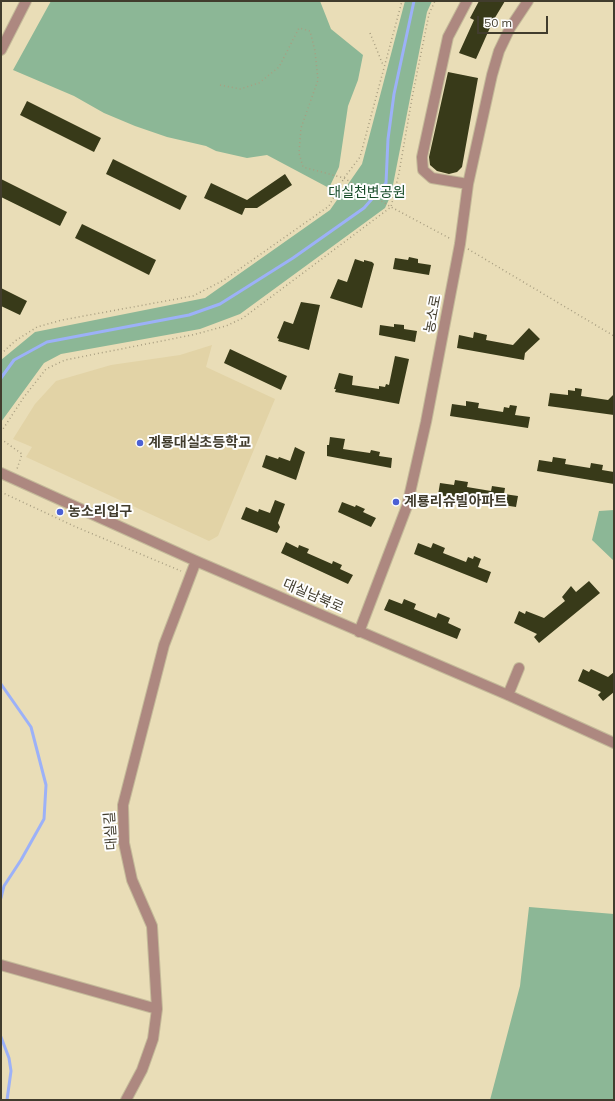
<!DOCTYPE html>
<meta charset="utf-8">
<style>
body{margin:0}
#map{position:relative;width:615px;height:1101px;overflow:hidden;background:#e9ddb7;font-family:Mulish,sans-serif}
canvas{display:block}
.frame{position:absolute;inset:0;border:2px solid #413c2d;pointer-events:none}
.scale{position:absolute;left:477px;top:16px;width:71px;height:18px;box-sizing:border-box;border:2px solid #413c2d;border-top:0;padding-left:5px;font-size:12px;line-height:14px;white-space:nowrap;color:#413c2d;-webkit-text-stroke:3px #fefefe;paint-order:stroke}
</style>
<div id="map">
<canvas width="615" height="1101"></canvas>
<div class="frame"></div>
<div class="scale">50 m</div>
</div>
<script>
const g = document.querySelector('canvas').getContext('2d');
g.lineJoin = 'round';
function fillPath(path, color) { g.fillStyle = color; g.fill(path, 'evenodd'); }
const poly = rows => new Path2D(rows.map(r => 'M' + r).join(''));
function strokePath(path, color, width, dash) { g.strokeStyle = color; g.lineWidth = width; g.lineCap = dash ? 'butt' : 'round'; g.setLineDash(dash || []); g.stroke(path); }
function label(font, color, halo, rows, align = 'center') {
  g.font = font + ' Mulish,"Noto Sans KR",sans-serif'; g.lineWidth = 4; g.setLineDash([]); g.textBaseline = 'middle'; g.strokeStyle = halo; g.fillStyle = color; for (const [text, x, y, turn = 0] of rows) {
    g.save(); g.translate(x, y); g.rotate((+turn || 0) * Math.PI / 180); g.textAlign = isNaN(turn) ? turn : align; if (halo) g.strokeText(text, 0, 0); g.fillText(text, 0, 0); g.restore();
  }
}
fillPath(poly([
 [212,345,206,367,275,399,218,536,209,541,26,457,32,447,13,439,35,404,56,381,111,365,180,355]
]), '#e2d3a6');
fillPath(poly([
 [51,1,320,1,331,29,363,55,358,80,348,106,339,167,329,188,267,155,247,158,216,151,206,146,167,137,135,126,104,113,74,96,13,70],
 [405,1,432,1,427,12,391,195,385,208,240,314,200,329,61,354,44,363,1,422,1,360,35,332,205,298,330,210,362,164],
 [614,510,614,561,592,540,599,511],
 [529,907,614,914,614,1100,490,1100,520,986]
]), '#8cb796');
strokePath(poly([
 [1,378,14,360,47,342,189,315,220,304,293,258,364,208,386,183,388,139,394,94,414,1],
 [1,684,31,727,46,785,44,819,21,860,4,886,1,898],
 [1,1037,9,1058,11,1071,7,1100]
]), '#9cb1f8', 3);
fillPath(poly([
 [479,1,505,1,493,21,476,59,459,53,474,20,470,18],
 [448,72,478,78,462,167,457,172,449,174,437,171,430,165,429,157],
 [27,101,101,138,94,152,20,115],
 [113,159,187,196,180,210,106,174],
 [285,174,292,185,257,208,245,208,242,215,204,198,211,183,247,200],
 [1,179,67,212,60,226,1,197],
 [82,224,156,260,149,275,75,238],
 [409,257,418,259,418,263,431,265,429,275,393,269,395,258,408,260],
 [355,259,364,262,364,260,372,262,374,264,362,308,330,298,338,279,347,282],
 [1,288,27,301,20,315,1,306],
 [301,302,320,305,309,350,278,341,279,339,277,338,284,321,293,324],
 [394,324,404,325,404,329,417,331,415,342,379,335,380,325,394,327],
 [529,328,540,339,525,353,524,360,457,348,459,335,473,338,474,332,487,335,486,340,513,345],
 [230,349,287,376,281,390,224,363],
 [395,356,409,359,399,404,335,392,336,389,334,389,339,373,353,376,352,385,379,389,379,386,385,387,386,384,389,385],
 [575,388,582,389,581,396,608,400,614,394,614,415,548,406,550,393,568,395,568,390,575,391],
 [466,401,479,403,478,408,503,412,504,407,509,408,510,405,517,406,515,415,530,417,528,428,450,416,452,404,466,406],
 [330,437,345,439,343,449,370,453,371,450,380,452,379,456,392,458,391,468,327,456,327,445,329,445],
 [295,447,305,452,296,480,262,467,266,455,278,459,279,457,290,461],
 [553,457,566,459,565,464,590,468,591,463,603,465,602,470,614,472,614,484,537,471,539,460,552,462],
 [455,480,468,482,467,487,491,491,492,486,505,488,504,494,518,496,516,507,438,495,440,483,454,485],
 [275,500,285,504,278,523,280,527,277,533,241,519,246,507,258,512,259,509,270,513],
 [342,502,355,507,356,505,365,509,363,512,376,518,371,527,338,512],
 [286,542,298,548,299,545,309,549,307,553,332,564,333,561,342,565,340,569,353,575,348,584,281,553],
 [418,543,431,548,433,543,445,548,443,553,466,562,468,557,473,559,474,556,481,559,478,567,491,572,487,583,414,554],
 [589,581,600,593,539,643,534,637,537,634,514,623,519,611,525,614,526,611,544,618,565,601,562,597,571,586,576,592],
 [389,599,402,604,404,599,416,604,414,609,436,618,438,613,450,618,448,623,461,629,457,639,384,610],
 [583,669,589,672,591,669,608,677,614,672,614,692,603,701,598,695,601,692,578,681]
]), '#383a19');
const minor = poly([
 [467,1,448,37,422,157,423,170,432,178,468,184],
 [1,50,26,1],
 [1,473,196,561,508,695,614,743],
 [359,632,407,506,426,422,460,244,468,184,492,75,499,51,510,28,528,1],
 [508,695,519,668],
 [1,965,157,1009],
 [126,1100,142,1070,153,1039,157,1009,152,926,132,880,124,843,123,805,164,645,196,561]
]);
strokePath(minor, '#c4ba99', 12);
strokePath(poly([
 [370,33,383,65],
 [220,85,240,89,259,83,279,67,299,28,310,31,315,51,318,80,301,128,299,153,303,167,344,178,391,207,451,239],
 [468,249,614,336],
 [1,354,15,341,37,327,62,320,193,296,224,280,329,206,344,178,360,157,402,1],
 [1,432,24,397,46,369,65,360,192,335,226,326,243,318,391,207,399,173,412,98,429,14,435,1],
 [1,439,22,454,17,469],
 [1,492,76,527,181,571]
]), '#a89e81', 1.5, [1, 3]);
strokePath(minor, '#ad8880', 10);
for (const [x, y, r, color] of [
 [140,443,4,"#4b60d4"],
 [396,502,4,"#4b60d4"],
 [60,512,4,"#4b60d4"]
]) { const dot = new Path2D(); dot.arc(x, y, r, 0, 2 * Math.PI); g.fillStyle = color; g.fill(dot); strokePath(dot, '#fefefe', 1.5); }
label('14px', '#174c29', '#fefefe', [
 ["대실천변공원",367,193]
]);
label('14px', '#413c2d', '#fefefe', [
 ["농소로",433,314,-79],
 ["대실남북로",313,596,23],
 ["대실길",111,831,-94]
]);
label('bold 14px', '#413c2d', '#fefefe', [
 ["계룡대실초등학교",148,443],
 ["계룡리슈빌아파트",404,502],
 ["농소리입구",68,512]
], 'left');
</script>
